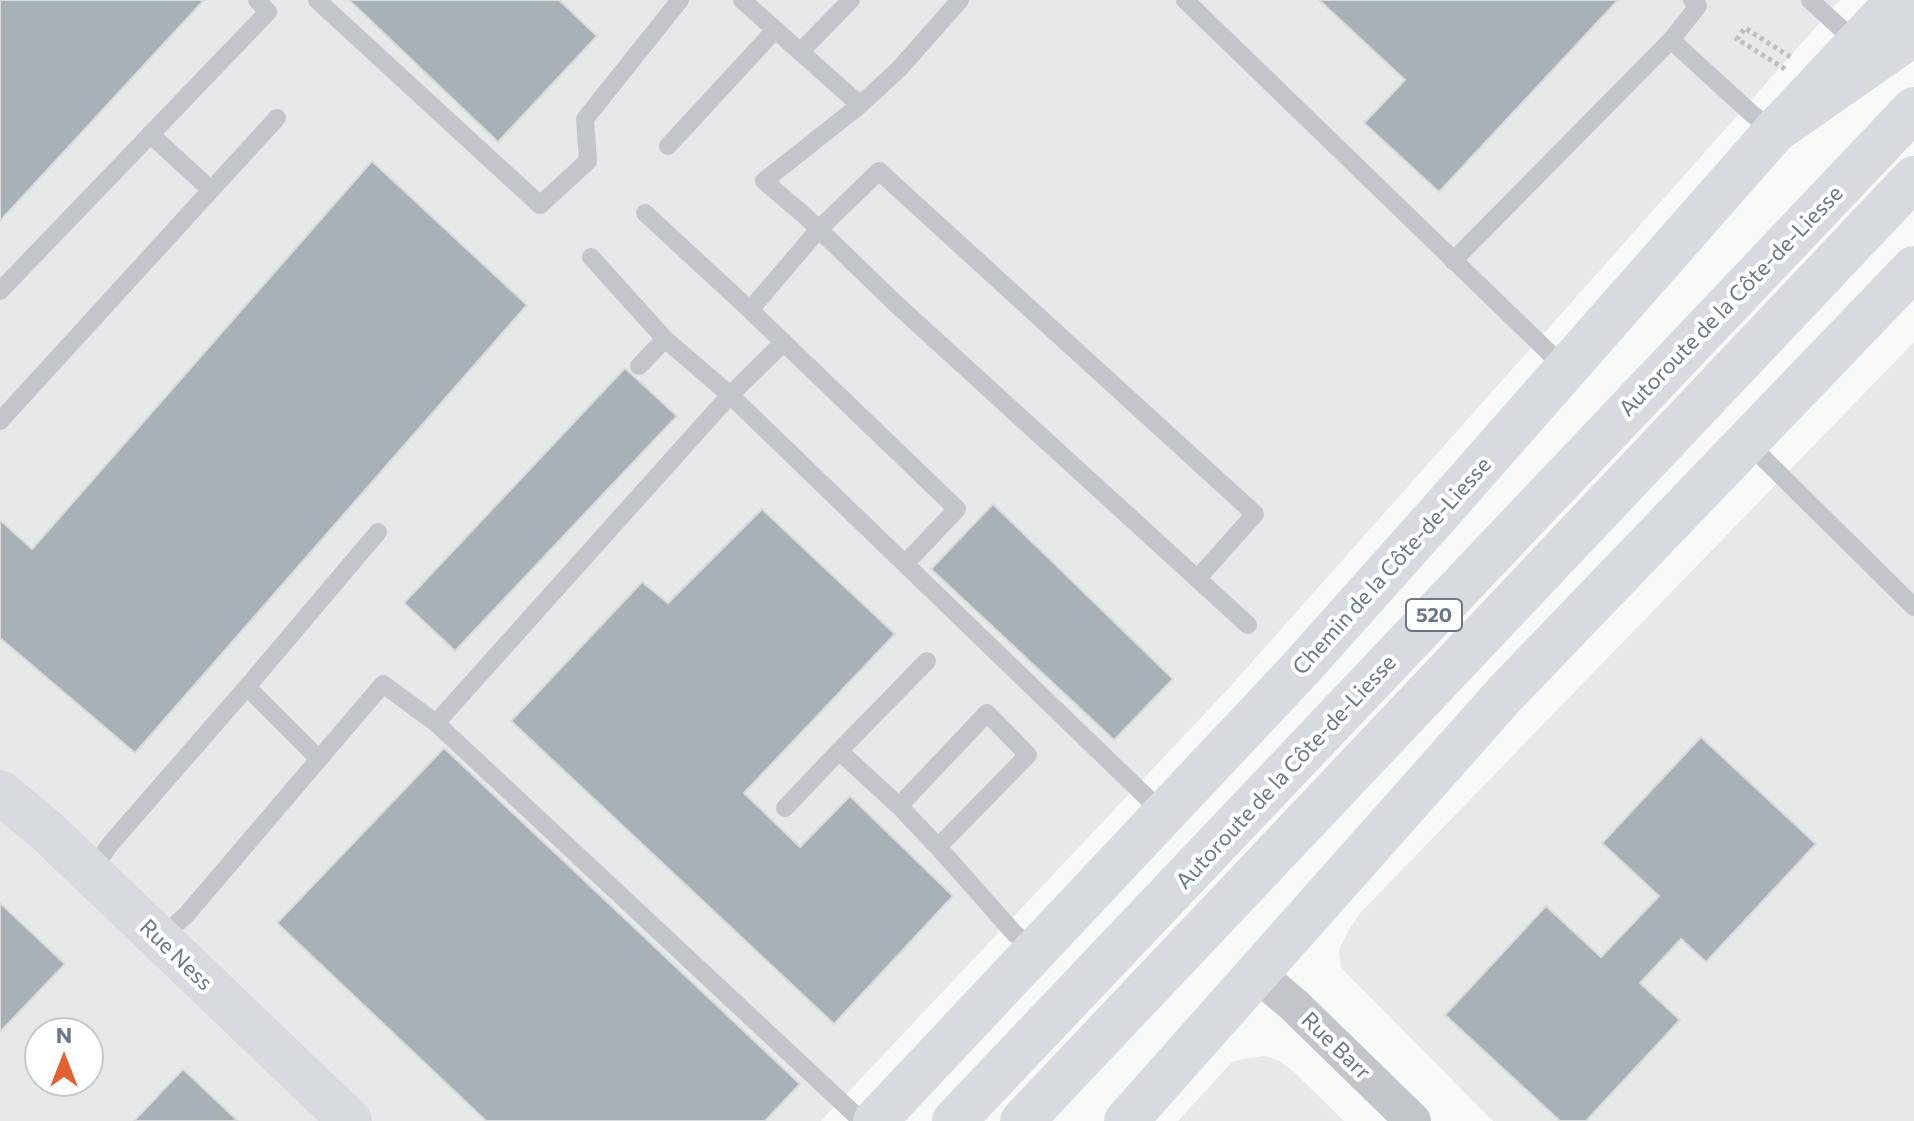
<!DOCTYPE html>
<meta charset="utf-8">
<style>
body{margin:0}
#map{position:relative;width:1914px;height:1121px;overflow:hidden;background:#f9f9f7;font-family:Commissioner,sans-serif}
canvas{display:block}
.north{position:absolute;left:24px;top:1017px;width:80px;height:80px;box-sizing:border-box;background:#fff;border:2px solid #c3c9cf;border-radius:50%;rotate:0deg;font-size:22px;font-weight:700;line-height:32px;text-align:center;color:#687888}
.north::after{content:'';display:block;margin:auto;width:28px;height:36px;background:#e3612e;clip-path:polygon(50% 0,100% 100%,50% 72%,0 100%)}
</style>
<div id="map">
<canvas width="1914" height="1121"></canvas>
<div class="north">N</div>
</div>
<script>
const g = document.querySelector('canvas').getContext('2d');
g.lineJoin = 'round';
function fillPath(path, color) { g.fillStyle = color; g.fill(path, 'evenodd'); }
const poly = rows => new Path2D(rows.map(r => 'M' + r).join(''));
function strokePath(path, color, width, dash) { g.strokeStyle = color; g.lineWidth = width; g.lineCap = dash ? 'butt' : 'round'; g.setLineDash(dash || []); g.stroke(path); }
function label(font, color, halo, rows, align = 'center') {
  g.font = font + ' Commissioner,sans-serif'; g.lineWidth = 8; g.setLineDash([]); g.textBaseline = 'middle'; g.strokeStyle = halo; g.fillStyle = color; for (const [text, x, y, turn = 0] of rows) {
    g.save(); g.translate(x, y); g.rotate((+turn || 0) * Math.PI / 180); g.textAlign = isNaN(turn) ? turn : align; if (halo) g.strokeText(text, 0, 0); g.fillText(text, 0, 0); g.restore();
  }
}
fillPath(poly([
 [0,0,1840,0,1228,689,821,1121,0,1121],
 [40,1033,88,1033,88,1081,40,1081],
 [1914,342,1914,1121,1493,1121,1341,968,1339,950,1348,931,1361,912],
 [1265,1056,1278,1060,1294,1072,1344,1121,1178,1121,1232,1062,1247,1058]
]), '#e7e8e8');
const building = poly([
 [0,0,204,0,0,221,0,0],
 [349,0,559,0,597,36,498,142,349,0],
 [1319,0,1618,0,1439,192,1364,123,1405,80,1319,0],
 [372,161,527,305,135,753,0,638,0,520,32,549,372,161],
 [625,368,677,416,455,651,404,603,625,368],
 [993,504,1173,679,1114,740,931,569,993,504],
 [762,509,895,634,744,793,800,847,850,796,953,896,834,1024,511,721,642,582,668,603,762,509],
 [1701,737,1816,844,1706,962,1681,939,1640,983,1680,1020,1586,1121,1560,1121,1445,1015,1546,906,1601,957,1659,896,1602,843,1701,737],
 [444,748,800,1084,765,1121,486,1121,277,923,444,748],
 [0,903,65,964,0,1032,0,903],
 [183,1069,238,1121,134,1121,183,1069]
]);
fillPath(building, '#a9b1b8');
strokePath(building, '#dbdbd9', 2);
strokePath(poly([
 [1785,69,1737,39,1745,28,1792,58]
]), '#bcbfc2', 5, [4, 4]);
strokePath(poly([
 [317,0,540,205,588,161,585,119,680,0],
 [742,0,860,105],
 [960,0,899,69,860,105,764,181,804,215,895,303,1248,625],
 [1185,0,1566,369],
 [1692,0,1698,6,1671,40,1752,114,1775,131],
 [1810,0,1857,43],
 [800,52,851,0],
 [668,146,775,30],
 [211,190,277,118],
 [645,213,750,310],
 [591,257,665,339],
 [1453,261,1671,40],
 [0,291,268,12,257,0],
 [639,366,665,339,730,395,784,342],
 [0,421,211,190,150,134],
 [1747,442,1914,607],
 [905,564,957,509,750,310,819,229,879,171,1255,514,1197,579],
 [927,661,839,751,899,806,987,713,1028,755,938,847,1015,934,1037,950],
 [247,687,378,532],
 [899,806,938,847],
 [785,808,839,751],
 [90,872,112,842,247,687,319,759],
 [160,939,187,914,383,684,436,723],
 [862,1121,436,723,730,395,1164,814]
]), '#c2c6cb', 18);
strokePath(poly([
 [1256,973,1294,1005,1413,1121]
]), '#c2c6cb', 36);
strokePath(poly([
 [0,792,48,832,350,1121],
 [875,1121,1301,668,1441,511,1775,131,1898,0],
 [1126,1121,1504,695,1914,268]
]), '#d7dbdf', 44);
strokePath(poly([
 [1775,131,1914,34],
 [954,1121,1914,109],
 [1022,1121,1914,178]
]), '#d7dbdf', 44);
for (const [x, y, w] of [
 [1434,615,56]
]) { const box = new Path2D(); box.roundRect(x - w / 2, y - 16, w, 32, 6); g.fillStyle = '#fff'; g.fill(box); strokePath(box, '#687888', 2); }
label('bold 20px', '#687888', null, [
 ["520",1434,615]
]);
label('22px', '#687888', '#fff', [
 ["Autoroute de la Côte-de-Liesse",1731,301,-46],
 ["Chemin de la Côte-de-Liesse",1392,566,-48],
 ["Autoroute de la Côte-de-Liesse",1286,772,-47],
 ["Rue Ness",176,955,44],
 ["Rue Barr",1336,1046,44]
]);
</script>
